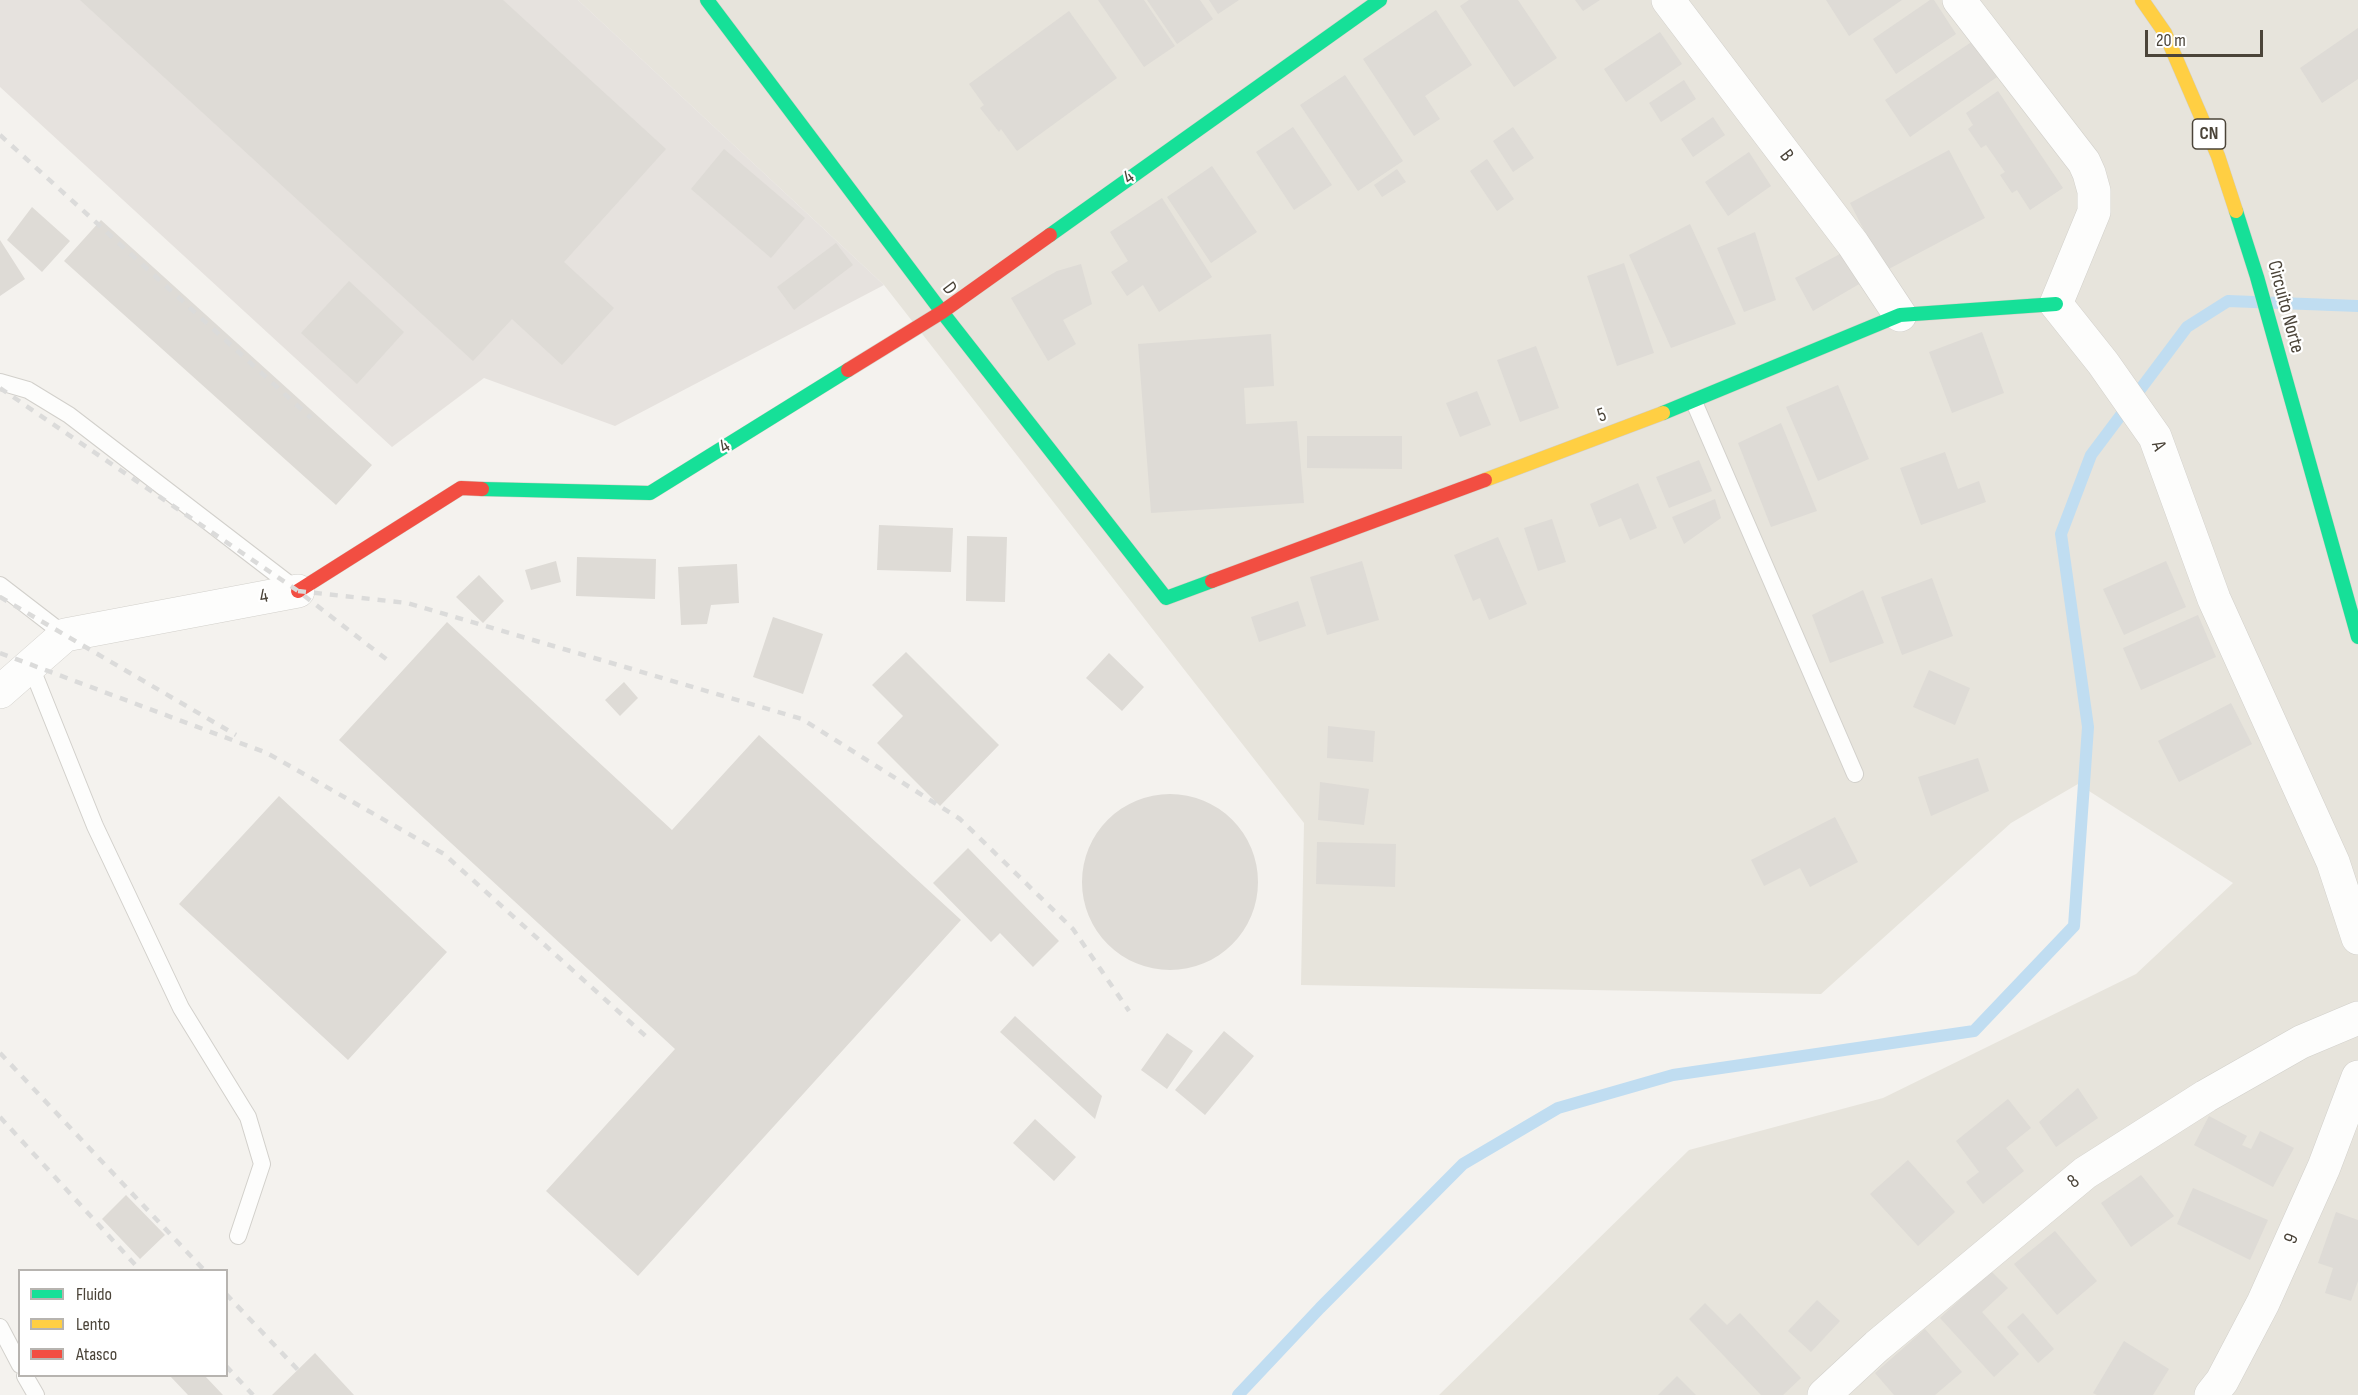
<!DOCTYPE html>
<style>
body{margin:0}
#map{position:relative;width:2358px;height:1395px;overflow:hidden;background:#f4f2ee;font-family:"Sofia Sans Condensed",sans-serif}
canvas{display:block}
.legend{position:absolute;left:18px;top:1269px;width:210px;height:108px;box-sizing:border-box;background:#fff;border:2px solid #b7b4b0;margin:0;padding:8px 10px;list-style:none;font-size:18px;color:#4b4439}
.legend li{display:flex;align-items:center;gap:12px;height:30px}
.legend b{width:30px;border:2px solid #b7b4b0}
.scale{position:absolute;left:2145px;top:30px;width:118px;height:27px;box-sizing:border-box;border:3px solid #4b4439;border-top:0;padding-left:8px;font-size:18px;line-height:21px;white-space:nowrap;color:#4b4439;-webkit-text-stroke:4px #fff;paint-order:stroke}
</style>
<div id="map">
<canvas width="2358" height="1395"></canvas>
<ul class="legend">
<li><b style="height:8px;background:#16e098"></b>Fluido</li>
<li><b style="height:8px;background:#ffcf43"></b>Lento</li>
<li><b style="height:8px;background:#f24e42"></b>Atasco</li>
</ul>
<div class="scale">20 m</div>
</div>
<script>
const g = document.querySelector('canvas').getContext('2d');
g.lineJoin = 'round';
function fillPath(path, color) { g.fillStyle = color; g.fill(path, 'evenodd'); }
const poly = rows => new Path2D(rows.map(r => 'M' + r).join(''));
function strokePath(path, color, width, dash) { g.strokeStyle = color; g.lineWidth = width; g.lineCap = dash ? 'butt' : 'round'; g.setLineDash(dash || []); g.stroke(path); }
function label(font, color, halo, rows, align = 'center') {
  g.font = font + ' "Sofia Sans Condensed",sans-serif'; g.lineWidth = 4.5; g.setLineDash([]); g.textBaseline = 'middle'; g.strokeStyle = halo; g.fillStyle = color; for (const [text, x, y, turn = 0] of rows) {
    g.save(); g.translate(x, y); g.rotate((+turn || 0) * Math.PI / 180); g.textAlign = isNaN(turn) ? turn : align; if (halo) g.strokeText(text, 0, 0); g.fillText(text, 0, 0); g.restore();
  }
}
fillPath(poly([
 [578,0,2358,0,2358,1395,1439,1395,1689,1150,1883,1098,2136,974,2233,883,2078,784,2011,823,1821,994,1301,985,1304,823,884,285]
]), '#e7e4dc');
fillPath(poly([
 [0,0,578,0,884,285,615,426,484,378,392,447,0,87]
]), '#e6e2de');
strokePath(poly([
 [1238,1395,1320,1308,1463,1164,1558,1108,1673,1075,1974,1031,2074,926,2088,727,2061,534,2091,455,2187,327,2228,301,2358,306]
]), '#c0ddf1', 12);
fillPath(poly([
 [80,0,503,0,666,149,564,262,614,308,562,365,512,319,473,361],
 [1098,0,1144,0,1175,46,1144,67],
 [1147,0,1200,0,1213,19,1177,44],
 [1209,0,1239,0,1218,14],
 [1469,0,1518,0,1557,58,1514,87,1460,6],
 [1575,0,1600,0,1583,11],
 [1826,0,1902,0,1849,36],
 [1930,0,1934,0,1956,34,1896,74,1873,39],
 [1436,10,1472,65,1425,96,1440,119,1414,136,1363,59],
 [1069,11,1117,78,1017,151,1001,129,999,132,980,108,984,105,969,84],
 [2358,28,2358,79,2322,103,2300,68],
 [1660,32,1682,64,1626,102,1604,69],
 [1973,41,1997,77,1910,137,1885,100],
 [1345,75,1403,161,1358,191,1300,105],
 [1684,80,1696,99,1661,122,1649,103],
 [1998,91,2063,188,2030,210,2017,190,2012,193,2000,175,2005,172,1986,145,1981,148,1968,129,1973,125,1966,113],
 [1713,117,1725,135,1693,157,1681,139],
 [1293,127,1332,185,1294,210,1256,152],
 [1513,127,1534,158,1513,172,1493,141],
 [724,149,805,218,771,258,691,189],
 [1949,150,1985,218,1885,271,1850,203],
 [1749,152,1771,186,1728,216,1705,182],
 [1487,159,1514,199,1497,211,1470,171],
 [1212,166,1257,232,1211,263,1167,197],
 [1397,169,1406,182,1382,197,1374,185],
 [1162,198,1212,277,1159,312,1143,285,1127,296,1111,272,1128,261,1110,232],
 [32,207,70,241,42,272,7,240],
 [101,220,372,465,336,505,64,261],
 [1690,224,1736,324,1671,348,1629,255],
 [1755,232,1776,300,1744,312,1717,248],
 [0,240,25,279,0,296],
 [836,243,853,265,794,310,777,287],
 [1853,247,1873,276,1813,311,1795,278],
 [1624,263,1654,353,1617,366,1587,276],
 [1081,264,1092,304,1063,320,1076,344,1048,361,1011,298,1057,271],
 [349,281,404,332,357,384,301,333],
 [1982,332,2004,393,1952,413,1929,352],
 [1271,334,1274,386,1244,388,1246,424,1297,421,1304,503,1151,513,1138,344],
 [1536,346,1559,408,1520,422,1497,360],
 [1838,385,1869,459,1818,481,1786,407],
 [1477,391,1491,425,1460,437,1446,403],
 [1781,423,1817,511,1771,527,1738,443],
 [1307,436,1402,436,1402,469,1307,468],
 [1945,452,1958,489,1979,481,1986,502,1921,525,1900,468],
 [1699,460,1712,491,1669,508,1656,477],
 [1638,483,1657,528,1630,540,1621,518,1599,527,1590,504],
 [1715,499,1721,518,1684,544,1672,517],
 [1552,519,1566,562,1538,571,1524,528],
 [879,525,953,528,951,572,877,570],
 [967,536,1007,537,1005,602,966,601],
 [1498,537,1527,604,1489,620,1480,598,1473,601,1454,555],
 [577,557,656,559,655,599,576,596],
 [556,561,561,582,531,590,525,570],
 [1362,561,1379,620,1327,635,1310,577],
 [2166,561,2186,607,2124,635,2103,589],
 [737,564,739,603,711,605,707,624,681,625,678,567],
 [479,575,504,601,483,623,456,597],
 [1932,578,1953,636,1902,655,1881,597],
 [1863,590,1884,643,1830,663,1812,615],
 [1298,601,1306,626,1259,642,1251,617],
 [2198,615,2216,657,2141,690,2123,648],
 [773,617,823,634,803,694,753,677],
 [447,622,672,830,759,735,961,920,638,1276,546,1191,675,1049,339,740],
 [906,652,999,745,940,806,877,743,903,716,872,685],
 [1109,653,1144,687,1122,711,1086,678],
 [1929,670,1970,688,1955,725,1913,707],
 [624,682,638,698,620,716,605,700],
 [2231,703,2252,744,2179,782,2158,741],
 [1328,726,1375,731,1373,762,1327,758],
 [1978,758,1989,791,1931,816,1918,777],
 [1320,782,1369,789,1364,825,1318,820],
 '1082 882a88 88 0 1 1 176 0a88 88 0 1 1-176 0Z',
 [279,796,447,952,348,1060,179,904],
 [1835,817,1858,862,1810,887,1800,868,1764,886,1751,860],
 [1317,842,1396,844,1395,887,1316,884],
 [968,848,1059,941,1033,967,1000,933,991,942,933,883],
 [1015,1016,1102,1096,1095,1119,1000,1032],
 [1224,1031,1254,1056,1205,1115,1175,1090],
 [1167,1033,1193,1051,1167,1089,1141,1070],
 [2078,1088,2098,1118,2056,1147,2039,1122],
 [2008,1099,2031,1128,2006,1148,2024,1171,1983,1204,1966,1182,1979,1172,1956,1141],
 [2209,1116,2247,1136,2242,1145,2251,1149,2260,1131,2294,1148,2273,1187,2194,1145],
 [1035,1119,1076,1157,1054,1181,1013,1143],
 [1908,1160,1955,1212,1918,1246,1870,1194],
 [2141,1175,2174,1216,2131,1247,2101,1203],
 [2193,1188,2268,1220,2250,1260,2177,1224],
 [126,1195,165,1235,140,1259,102,1219],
 [2336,1212,2358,1220,2358,1281,2351,1301,2325,1293,2333,1268,2318,1263],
 [2055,1231,2097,1281,2057,1315,2014,1264],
 [1991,1271,2008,1288,1982,1312,2019,1354,1994,1377,1940,1318],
 [1817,1300,1840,1321,1811,1352,1788,1331],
 [1705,1303,1727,1325,1740,1313,1801,1378,1783,1395,1761,1395,1689,1319],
 [2023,1313,2054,1349,2038,1363,2007,1327],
 [1925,1329,1962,1372,1935,1395,1894,1395,1875,1373],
 [2124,1341,2169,1369,2153,1395,2097,1395,2093,1393],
 [315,1353,354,1395,272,1395],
 [170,1376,205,1376,223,1395,188,1395],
 [1677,1376,1696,1395,1658,1395]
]), '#dedbd6');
const lane = poly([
 [0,382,28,390,69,415,297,590],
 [1694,402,1855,774],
 [0,585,65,635],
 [30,664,95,826,181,1008,248,1117,262,1164,238,1236],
 [0,1327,20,1365],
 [25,1376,36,1395]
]);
const street = poly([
 [1668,0,1853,244,1900,315],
 [1959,0,2084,162,2089,173,2094,191,2094,212,2056,304,2103,363,2155,437,2214,599,2333,862,2358,938],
 [0,692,65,635,298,591],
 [1824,1395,1877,1346,2085,1173,2206,1096,2301,1042,2358,1018],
 [2211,1395,2222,1381,2263,1303,2324,1167,2358,1077]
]);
const fast = poly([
 [707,0,942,312,1166,598,1212,581],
 [2236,211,2257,277,2358,637],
 [1050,235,1380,0],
 [1663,413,1900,315,2056,304],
 [482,489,650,493,848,370]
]);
const slow = poly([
 [2142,0,2165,33,2218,156,2236,211],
 [1485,480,1663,413]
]);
const jam = poly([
 [848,370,942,312,1050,235],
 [1212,581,1485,480],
 [298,591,461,488,482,489]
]);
strokePath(lane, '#d2d0cb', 18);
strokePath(street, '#d2d0cb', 34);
strokePath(fast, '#d3cfc5', 15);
strokePath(slow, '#d3cfc5', 15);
strokePath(jam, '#d3cfc5', 15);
strokePath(lane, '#fdfdfc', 16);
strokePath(street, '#fdfdfc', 33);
strokePath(fast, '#16e098', 14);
strokePath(slow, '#ffcf43', 14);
strokePath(jam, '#f24e42', 14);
strokePath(poly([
 [0,135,311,418],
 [0,388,298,591,390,662],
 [298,591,407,603,802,719,960,819,1073,929,1129,1011],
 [0,597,236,735],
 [0,653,267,753,444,854,650,1040],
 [0,1053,204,1270],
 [0,1117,140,1270],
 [226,1294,300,1372],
 [226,1366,253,1395]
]), '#dbdbda', 4.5, [8, 8]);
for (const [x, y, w] of [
 [2209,134,33]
]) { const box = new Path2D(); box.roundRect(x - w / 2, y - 15, w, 30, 4.5); g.fillStyle = '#fff'; g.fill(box); strokePath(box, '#4b4439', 1.5); }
label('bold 18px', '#4b4439', null, [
 ["CN",2209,134]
]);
label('20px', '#4b4439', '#fff', [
 ["B",1786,156,53],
 ["4",1129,178,-35],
 ["D",949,289,53],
 ["Circuito Norte",2285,307,75],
 ["5",1602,416,-20],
 ["A",2158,446,68],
 ["4",725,447,-32],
 ["4",264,597,-11],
 ["8",2074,1182,-40],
 ["9",2292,1239,-66]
]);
</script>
